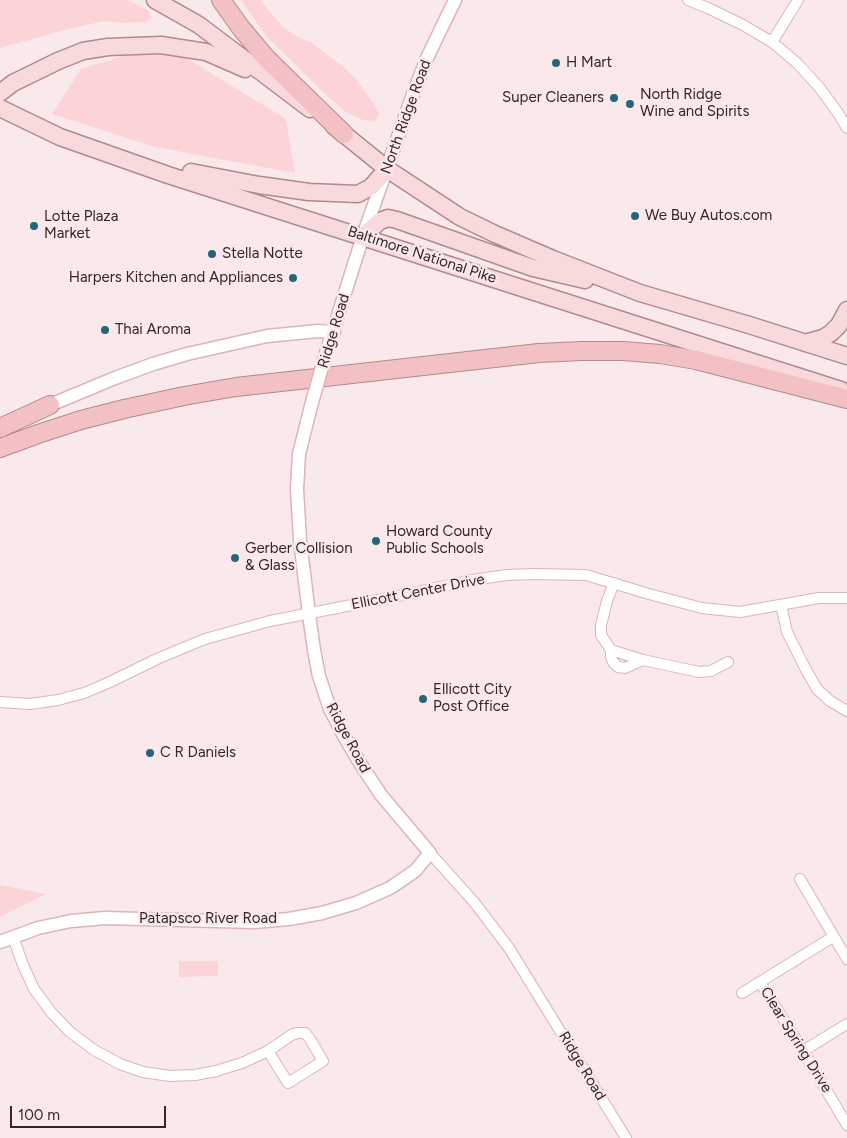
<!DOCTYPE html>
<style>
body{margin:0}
#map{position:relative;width:847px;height:1138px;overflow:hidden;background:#fae9ea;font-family:Figtree,sans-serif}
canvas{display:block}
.scale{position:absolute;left:10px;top:1106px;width:156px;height:22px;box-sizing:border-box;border:2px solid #342526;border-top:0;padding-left:6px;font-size:15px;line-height:18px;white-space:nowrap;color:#342526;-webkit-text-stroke:4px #fae9ea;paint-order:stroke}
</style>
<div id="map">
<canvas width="847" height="1138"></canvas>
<div class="scale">100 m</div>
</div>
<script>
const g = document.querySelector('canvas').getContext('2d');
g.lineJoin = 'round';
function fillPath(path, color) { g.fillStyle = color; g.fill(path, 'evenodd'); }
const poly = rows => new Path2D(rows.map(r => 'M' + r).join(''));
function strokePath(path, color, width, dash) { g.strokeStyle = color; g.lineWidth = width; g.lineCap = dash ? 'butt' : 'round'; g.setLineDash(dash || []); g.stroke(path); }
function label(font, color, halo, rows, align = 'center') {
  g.font = font + ' Figtree,sans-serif'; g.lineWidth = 5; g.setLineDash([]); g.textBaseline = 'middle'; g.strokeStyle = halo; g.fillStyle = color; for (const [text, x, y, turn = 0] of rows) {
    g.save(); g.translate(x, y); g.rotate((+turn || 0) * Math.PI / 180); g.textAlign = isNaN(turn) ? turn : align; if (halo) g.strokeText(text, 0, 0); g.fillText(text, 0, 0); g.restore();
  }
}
fillPath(poly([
 [0,0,127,0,148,10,152,18,145,22,124,23,104,21,65,30,0,48],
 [241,0,261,0,266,7,283,27,298,37,312,43,342,66,356,79,378,110,379,115,375,122,363,120,346,112,325,94,266,36],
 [180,54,286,119,295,173,155,147,52,114,81,69,127,55],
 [0,885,46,894,0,917],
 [179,961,218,961,218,976,179,977]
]), '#fcd4d7');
const minor = poly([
 [688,0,708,8,743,25,772,42,797,63,819,87,838,113,847,128],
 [772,42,798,0],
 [614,583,607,601,601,625,601,635,611,650,643,660,699,672,711,671,728,662],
 [781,605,787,632,805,668,817,689,830,701,847,711],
 [611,650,611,657,613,662,618,667,625,668,643,660],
 [0,702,30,704,58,700,84,693,110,682,159,658,205,639,270,621,408,594,472,580,507,575,534,574,586,575,649,594,702,608,740,612,819,598,847,598],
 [430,853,474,902,509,948,626,1138],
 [800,879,847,959],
 [13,937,23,965,34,989,51,1012,70,1032,94,1050,120,1064,143,1072,170,1076,195,1075,216,1071,242,1063,268,1051,293,1034,299,1033,305,1033,310,1039,323,1061,288,1083,268,1051],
 [760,982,803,1051,847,1125],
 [742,993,833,937],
 [803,1051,847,1024]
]);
const tertiary = poly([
 [326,353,363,236,412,97,427,58,455,0],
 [50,405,115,378,153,364,187,354,267,336,318,331,334,332],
 [0,942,38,928,71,921,105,918,254,922,289,919,322,913,356,903,390,888,415,871,430,853,381,795,358,760,343,734,330,709,319,676,314,650,309,614,300,540,297,489,299,454,311,406]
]);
const primary = poly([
 [155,0,199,25,310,109],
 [0,93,13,83,58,61,83,51,108,47,161,45,206,52,245,69],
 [0,108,60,137,168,175,841,390],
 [334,126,387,169,460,217,495,234,553,259,640,293,746,324,847,356],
 [191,172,259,185,309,192,358,194,371,187,387,169],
 [363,236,380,221,388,218,397,220,533,268,585,280],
 [805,343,823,338,831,333,839,325,847,310]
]);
const motorway = poly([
 [221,0,241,28,266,58,344,134],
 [0,428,50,405],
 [0,448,38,434,81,420,124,409,184,396,236,387,539,353,582,351,623,351,660,354,696,360,847,399]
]);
strokePath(minor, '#dbb5b7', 12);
strokePath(tertiary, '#dbb5b7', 15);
strokePath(primary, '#b08a8d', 19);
strokePath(motorway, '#b08a8d', 20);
strokePath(minor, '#fff', 10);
strokePath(tertiary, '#fff', 12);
strokePath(primary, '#f8d9dc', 16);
strokePath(motorway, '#f3c0c4', 18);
const tertiaryBridge = poly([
 [311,406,326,353]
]);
strokePath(tertiaryBridge, '#dbb5b7', 15, []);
strokePath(tertiaryBridge, '#fff', 12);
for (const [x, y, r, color] of [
 [556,63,5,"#25667a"],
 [614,98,5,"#25667a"],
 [630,104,5,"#25667a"],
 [635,216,5,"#25667a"],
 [34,226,5,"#25667a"],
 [212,254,5,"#25667a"],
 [293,278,5,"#25667a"],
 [105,330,5,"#25667a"],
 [376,541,5,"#25667a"],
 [235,558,5,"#25667a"],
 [423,699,5,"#25667a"],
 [150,753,5,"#25667a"]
]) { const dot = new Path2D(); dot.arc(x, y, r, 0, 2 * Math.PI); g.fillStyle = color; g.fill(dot); strokePath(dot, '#fae9ea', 2); }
label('15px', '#342526', '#fae9ea', [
 ["H Mart",566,63],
 ["North Ridge",640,95],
 ["Wine and Spirits",640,112],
 ["Super Cleaners",604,98,"right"],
 ["We Buy Autos.com",645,216],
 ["Lotte Plaza",44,217],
 ["Market",44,234],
 ["Stella Notte",222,254],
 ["Harpers Kitchen and Appliances",283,278,"right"],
 ["Thai Aroma",115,330],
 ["Howard County",386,532],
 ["Public Schools",386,549],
 ["Gerber Collision",245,549],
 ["& Glass",245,566],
 ["Ellicott City",433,690],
 ["Post Office",433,707],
 ["C R Daniels",160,753]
], 'left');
label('15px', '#342526', '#fae9ea', [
 ["North Ridge Road",406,117,-70],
 ["Baltimore National Pike",422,255,18],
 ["Ridge Road",334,331,-73],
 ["Ellicott Center Drive",418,592,-11],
 ["Ridge Road",348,738,62],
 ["Patapsco River Road",208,919],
 ["Clear Spring Drive",796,1040,58],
 ["Ridge Road",582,1066,59]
]);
</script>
